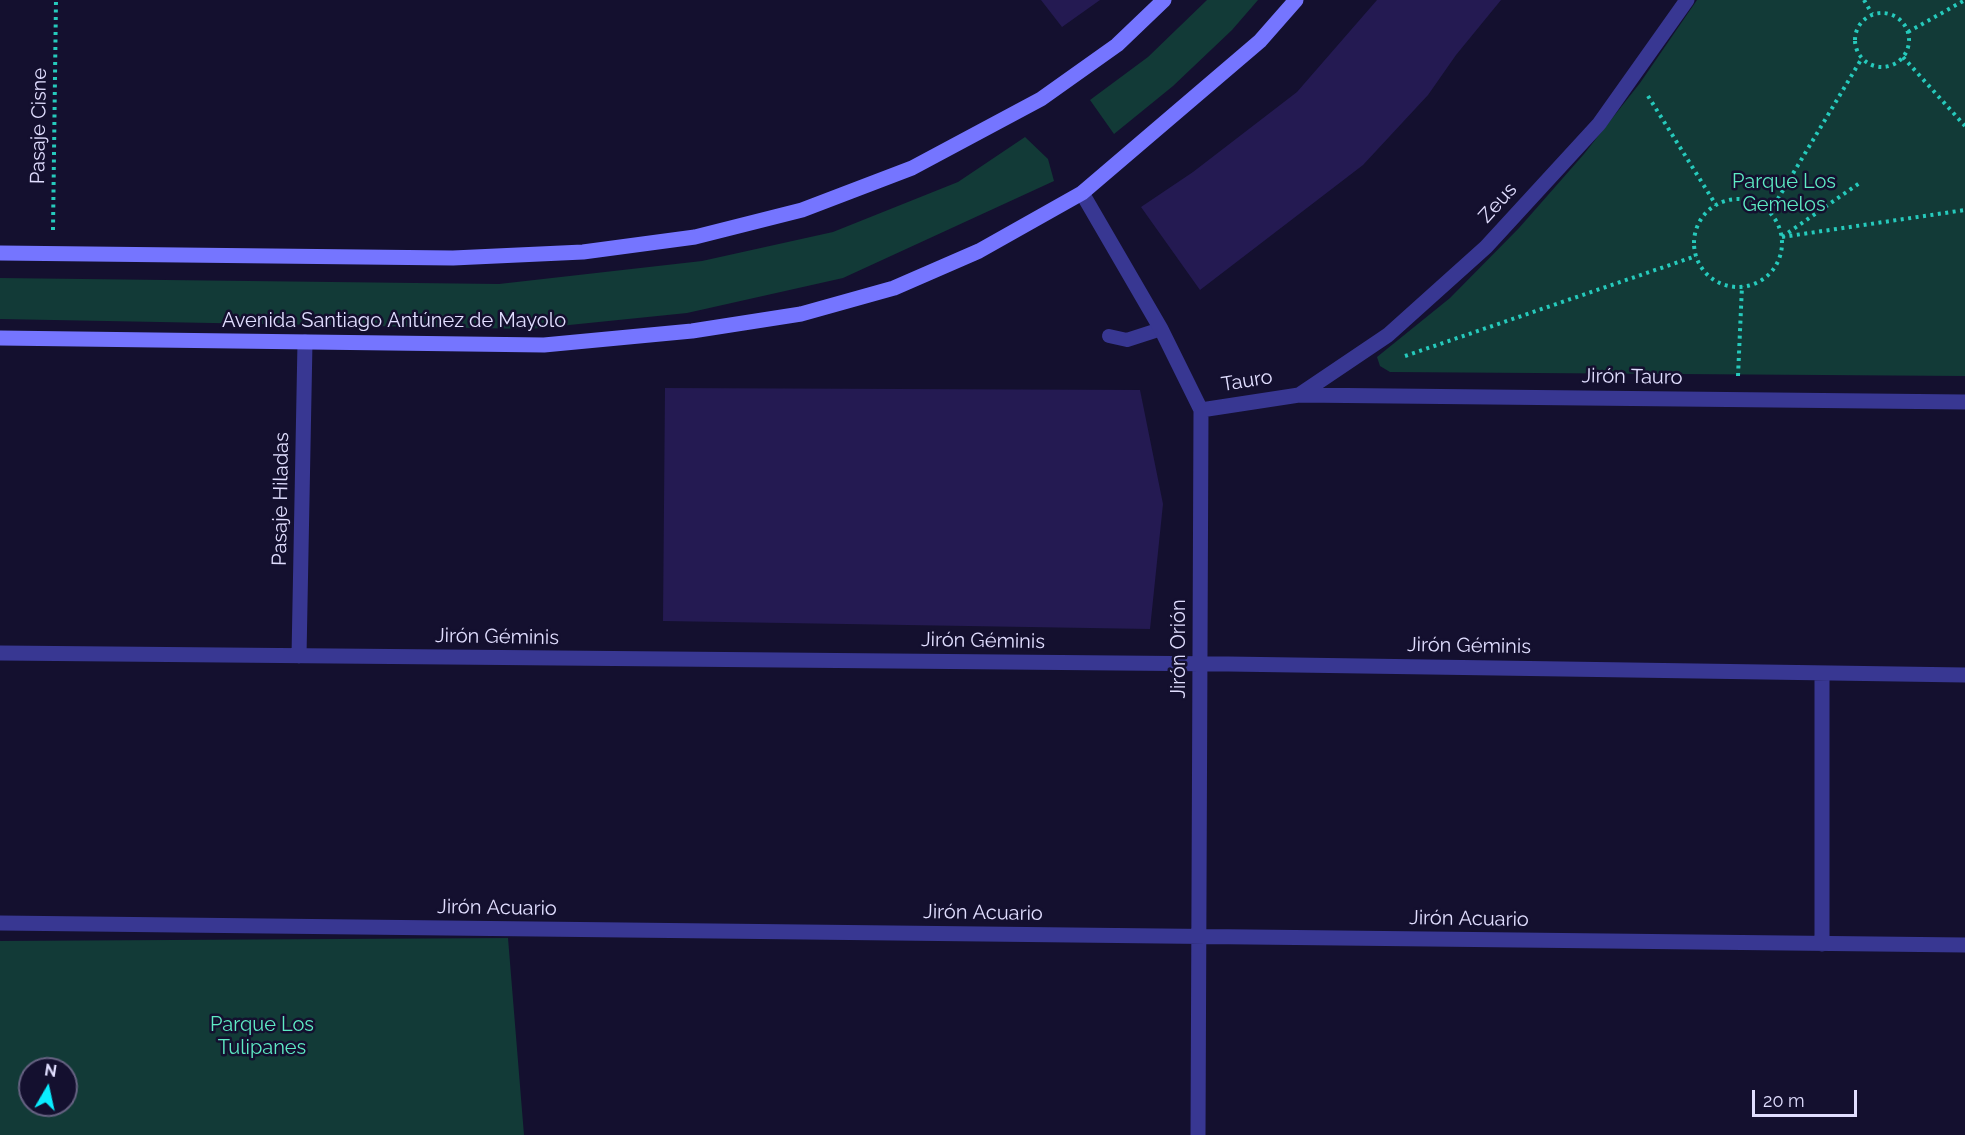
<!DOCTYPE html>
<meta charset="utf-8">
<style>
body{margin:0}
#map{position:relative;width:1965px;height:1135px;overflow:hidden;background:#14102f;font-family:Raleway,sans-serif}
canvas{display:block}
.north{position:absolute;left:18px;top:1057px;width:60px;height:60px;box-sizing:border-box;background:#14102f;border:2px solid #666282;border-radius:50%;rotate:9deg;font-size:16px;font-weight:700;line-height:24px;text-align:center;color:#e1deff}
.north::after{content:'';display:block;margin:auto;width:21px;height:27px;background:#0aedff;clip-path:polygon(50% 0,100% 100%,50% 72%,0 100%)}
.scale{position:absolute;left:1752px;top:1090px;width:105px;height:27px;box-sizing:border-box;border:3px solid #e1deff;border-top:0;padding-left:8px;font-size:18px;line-height:21px;white-space:nowrap;color:#e1deff;-webkit-text-stroke:4px #14102f;paint-order:stroke}
</style>
<div id="map">
<canvas width="1965" height="1135"></canvas>
<div class="north">N</div>
<div class="scale">20 m</div>
</div>
<script>
const g = document.querySelector('canvas').getContext('2d');
g.lineJoin = 'round';
function fillPath(path, color) { g.fillStyle = color; g.fill(path, 'evenodd'); }
const poly = rows => new Path2D(rows.map(r => 'M' + r).join(''));
function strokePath(path, color, width, dash) { g.strokeStyle = color; g.lineWidth = width; g.lineCap = dash ? 'butt' : 'round'; g.setLineDash(dash || []); g.stroke(path); }
function label(font, color, halo, rows, align = 'center') {
  g.font = font + ' Raleway,sans-serif'; g.lineWidth = 5; g.setLineDash([]); g.textBaseline = 'middle'; g.strokeStyle = halo; g.fillStyle = color; for (const [text, x, y, turn = 0] of rows) {
    g.save(); g.translate(x, y); g.rotate((+turn || 0) * Math.PI / 180); g.textAlign = isNaN(turn) ? turn : align; if (halo) g.strokeText(text, 0, 0); g.fillText(text, 0, 0); g.restore();
  }
}
fillPath(poly([
 [1207,0,1258,0,1232,30,1173,86,1114,134,1090,100,1148,57],
 [1697,0,1965,0,1965,376,1390,372,1380,366,1377,357,1450,298,1519,228,1584,154,1640,83],
 [1025,137,1048,159,1054,181,843,278,687,313,530,329,0,319,0,278,499,284,702,261,833,232,958,182],
 [508,938,524,1135,0,1135,0,941],
 [30,1069,66,1069,66,1105,30,1105]
]), '#123a37');
fillPath(poly([
 [1041,0,1100,0,1062,27],
 [1377,0,1501,0,1456,55,1428,95,1363,165,1200,290,1141,207,1193,172,1297,92],
 [665,388,1140,390,1163,504,1150,629,663,621]
]), '#241a52');
strokePath(poly([
 [1864,0,1872,14],
 '1855 40a27 27 0 1 1 54 0a27 27 0 1 1-54 0Z',
 [1908,32,1965,0],
 [1903,57,1965,126],
 [1648,96,1716,205],
 '1694 243a44 44 0 1 1 88 0a44 44 0 1 1-88 0Z',
 [1770,212,1862,58],
 [53,230,56,0],
 [1782,237,1965,210],
 [1782,237,1861,182],
 [1405,356,1696,256],
 [1738,376,1742,286]
]), '#26cabc', 4, [3, 4.5]);
strokePath(poly([
 [1109,336,1127,340,1161,329]
]), '#383792', 14);
strokePath(poly([
 [1082,193,1161,329,1201,410,1198,1135],
 [1299,395,1388,335,1486,247,1599,124,1687,0],
 [1201,410,1299,395,1965,402],
 [0,653,1228,664,1965,675],
 [299,656,305,342],
 [0,923,1965,945],
 [1822,944,1822,673]
]), '#383792', 15);
strokePath(poly([
 [0,253,453,258,583,252,695,237,802,210,912,168,1041,99,1117,45,1164,0],
 [0,338,544,345,692,331,801,314,894,288,979,251,1082,193,1260,41,1296,0]
]), '#7575ff', 15);
label('20px', '#e1deff', '#14102f', [
 ["Pasaje Cisne",39,126,-89],
 ["Zeus",1498,203,-48],
 ["Avenida Santiago Antúnez de Mayolo",394,321],
 ["Jirón Tauro",1632,377,1],
 ["Tauro",1247,381,-9],
 ["Pasaje Hiladas",281,499,-89],
 ["Jirón Géminis",497,637,1],
 ["Jirón Géminis",983,641,1],
 ["Jirón Géminis",1469,646,1],
 ["Jirón Orión",1179,649,-90],
 ["Jirón Acuario",497,908,1],
 ["Jirón Acuario",983,913,1],
 ["Jirón Acuario",1469,919,1]
]);
label('20px', '#5eebc4', '#14102f', [
 ["Parque Los",1784,182],
 ["Gemelos",1784,205],
 ["Parque Los",262,1025],
 ["Tulipanes",262,1048]
]);
</script>
